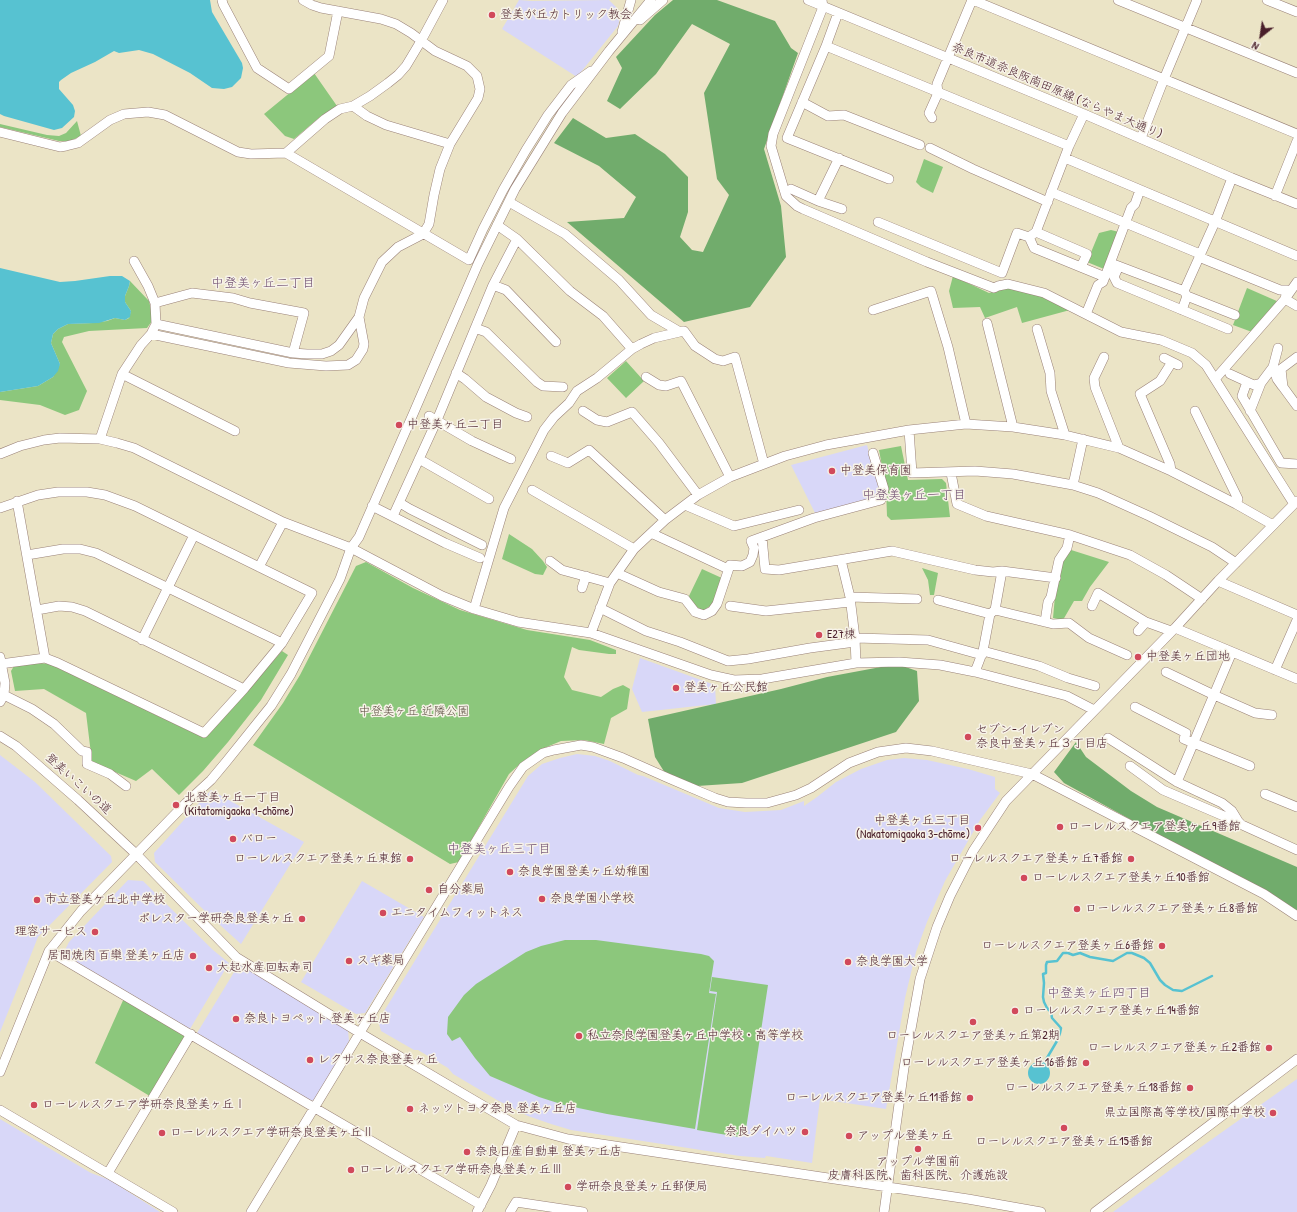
<!DOCTYPE html>
<meta charset="utf-8">
<style>
body{margin:0}
#map{position:relative;width:1297px;height:1212px;overflow:hidden;background:#ebe4c6;font-family:"Patrick Hand",sans-serif}
canvas{display:block}
.north{position:absolute;left:1241px;top:16px;width:40px;height:40px;-webkit-text-stroke:3px #f7f3e8;paint-order:stroke;rotate:210deg;font-size:11px;font-weight:700;line-height:16px;text-align:center;color:#4a1f2b}
.north::after{content:'';display:block;margin:auto;width:14px;height:18px;background:#4a1f2b;clip-path:polygon(50% 0,100% 100%,50% 72%,0 100%)}
</style>
<div id="map">
<canvas width="1297" height="1212"></canvas>
<div class="north">N</div>
</div>
<script>
const g = document.querySelector('canvas').getContext('2d');
g.lineJoin = 'round';
function fillPath(path, color) { g.fillStyle = color; g.fill(path, 'evenodd'); }
const poly = rows => new Path2D(rows.map(r => 'M' + r).join(''));
function strokePath(path, color, width, dash) { g.strokeStyle = color; g.lineWidth = width; g.lineCap = dash ? 'butt' : 'round'; g.setLineDash(dash || []); g.stroke(path); }
function label(font, color, halo, rows, align = 'center') {
  g.font = font + ' "Patrick Hand","Klee One",sans-serif'; g.lineWidth = 3; g.setLineDash([]); g.textBaseline = 'middle'; g.strokeStyle = halo; g.fillStyle = color; for (const [text, x, y, turn = 0] of rows) {
    g.save(); g.translate(x, y); g.rotate((+turn || 0) * Math.PI / 180); g.textAlign = isNaN(turn) ? turn : align; if (halo) g.strokeText(text, 0, 0); g.fillText(text, 0, 0); g.restore();
  }
}
fillPath(poly([
 [519,0,532,1,609,0,618,9,620,17,619,22,618,26,577,77,502,29],
 [867,445,879,489,876,495,871,501,815,513,791,465],
 [640,658,715,685,716,704,642,712,632,689],
 [577,754,595,756,610,761,638,775,643,776,719,808,745,812,781,810,804,801,804,806,817,797,836,782,861,769,887,760,904,758,927,760,968,769,995,777,995,789,1000,793,980,820,945,881,927,922,916,952,905,998,886,1109,820,1099,812,1163,766,1156,765,1158,740,1156,571,1130,551,1124,528,1116,497,1100,453,1074,448,1068,418,1050,414,1050,381,1031,378,1021,528,776,542,764,560,758],
 [0,755,35,782,111,856,112,862,38,937,0,1032],
 [211,790,304,842,241,944,210,916,155,862,154,853],
 [128,880,143,881,213,950,229,963,190,1029,63,954,69,942],
 [362,881,424,917,365,1013,356,1014,301,982],
 [239,964,348,1030,349,1041,315,1100,310,1101,197,1033],
 [1297,1079,1297,1212,1113,1212,1201,1147],
 [0,1119,91,1173,110,1180,160,1212,0,1212]
]), '#d8d7f8');
fillPath(poly([
 [314,73,337,106,320,117,294,139,285,136,264,114],
 [77,121,81,136,70,141,59,141,0,127,0,124,47,135,59,136,66,133],
 [924,159,943,167,933,193,921,187,916,182],
 [1111,230,1119,232,1104,269,1087,262,1099,233],
 [953,276,989,293,1007,287,1043,296,1070,310,1022,323,1017,307,985,318,980,307,953,308,949,291],
 [130,281,149,301,152,313,152,321,147,328,89,331,64,337,62,342,87,391,79,410,65,415,40,405,0,400,0,392,38,386,53,377,60,364,51,343,53,334,58,329,68,324,93,323,107,321,115,318,125,320,129,318,131,311,125,302,125,296,129,286],
 [1247,288,1279,302,1252,332,1233,325],
 [626,361,644,381,626,398,607,378],
 [901,446,908,480,942,479,946,483,950,517,891,520,887,516,886,488,879,450],
 [509,534,532,549,543,561,547,567,543,575,535,574,502,559],
 [1068,549,1109,562,1090,587,1082,601,1074,601,1063,620,1053,618,1055,596,1062,561],
 [366,562,413,588,460,610,527,630,590,640,616,650,616,654,609,654,579,650,572,647,564,677,572,690,601,697,613,689,623,685,630,689,627,709,611,718,604,744,584,740,561,741,542,749,522,762,509,774,459,862,450,864,253,745,283,703,300,675,356,566],
 [922,568,938,573,934,595,930,595,928,580],
 [702,569,724,579,714,603,703,611,692,604,689,596],
 [282,651,288,655,261,700,228,742,203,771,179,795,152,769,136,781,92,762,86,713,44,689,15,691,11,671,14,666,39,663,50,664,204,738],
 [565,940,596,940,701,954,709,956,714,961,709,993,716,994,695,1129,607,1114,564,1105,539,1097,490,1076,475,1058,460,1037,452,1041,447,1034,448,1017,464,995,476,984,526,952,541,946],
 [712,977,768,985,746,1129,740,1129,739,1137,697,1130,717,992,710,991],
 [125,996,191,1034,153,1098,95,1063]
]), '#8cc77c');
fillPath(poly([
 [673,0,717,0,775,21,791,48,798,53,764,149,781,206,786,257,750,307,684,322,567,222,624,218,636,197,599,166,554,143,573,118,606,138,635,134,665,154,688,177,688,212,680,237,692,250,703,252,729,195,717,179,704,93,730,44,692,24,656,74,620,109,607,101,622,68,616,57,655,15],
 [897,664,917,671,919,701,896,732,742,783,697,786,665,773,655,757,648,719,781,689,827,677],
 [1076,742,1086,757,1131,791,1157,807,1297,867,1297,911,1064,783,1054,772]
]), '#71ac6c');
fillPath(poly([
 [0,0,210,0,212,12,242,63,243,68,241,78,232,87,224,89,212,88,190,73,153,54,139,50,119,53,114,51,95,62,71,73,61,80,59,82,59,89,73,105,75,111,74,117,62,128,54,130,4,116,0,114],
 [0,268,60,282,75,281,110,276,122,276,130,281,129,286,125,296,125,302,131,311,130,317,125,320,115,318,99,323,68,324,58,329,53,334,51,343,60,364,58,371,53,377,38,386,0,392],
 '1028 1073a11 11 0 1 1 22 0a11 11 0 1 1-22 0Z'
]), '#57c2d1');
strokePath(poly([
 [1044,1063,1057,1041,1060,1033,1061,1028,1052,1018,1051,1012,1047,1008,1044,1002,1043,997,1044,983,1043,974,1046,973,1046,965,1047,962,1057,961,1063,953,1068,953,1073,955,1080,953,1090,957,1113,961,1127,953,1132,953,1144,958,1150,963,1160,980,1165,985,1173,990,1182,991,1212,976]
]), '#57c2d1', 2.5);
const minor = poly([
 [222,0,223,4,257,68,289,89,329,56,338,11],
 [808,0,1084,114,1232,178,1297,204],
 [822,0,823,7,773,134,771,146,786,196,797,206,803,209,927,262,994,288,998,286,1008,284,1044,293,1121,332,1161,340,1192,353,1206,365,1294,504],
 [973,0,1297,134],
 [1118,0,1297,73],
 [1267,0,1297,12],
 [838,13,826,46,1069,146],
 [640,20,663,0],
 [622,32,631,0],
 [826,46,787,138,889,179],
 [802,102,828,116,844,115,920,145],
 [353,106,367,116,386,125,450,144],
 [932,118,929,113,938,93,937,84,972,0],
 [0,132,60,147,66,146,78,143,110,120,124,114,148,112,165,115,238,152,251,154,286,153,469,260,483,229,503,190,526,150,548,115,571,85,591,71],
 [1141,138,1164,79,1197,0],
 [930,148,973,169,1048,202],
 [286,153,325,119,340,109,353,106,370,96,388,83,398,75,406,66,421,41,443,0],
 [1065,158,1297,256],
 [791,189,818,201,842,209],
 [1051,192,1200,254],
 [1275,196,1297,141],
 [818,201,839,158],
 [509,202,565,234,619,280,651,315,680,332],
 [878,222,1002,273,1017,233,1029,237,1036,232,1069,146,1084,114],
 [497,225,517,239,570,291,603,316,632,349],
 [1036,232,1087,254,1081,267],
 [1029,237,1034,248,1105,277],
 [1199,257,1280,290,1287,290,1285,299,1297,306],
 [1113,264,1184,291],
 [1119,266,1114,277,1117,283,1228,329],
 [493,285,506,290,556,342],
 [1187,296,1235,315],
 [155,303,192,293,233,298,250,303,304,313,293,353],
 [873,310,931,291,948,347,966,424],
 [1182,310,1187,296,1184,291,1215,222,1232,178],
 [1086,314,1098,285,1103,282,1131,208,1135,204,1140,190],
 [987,323,1013,427],
 [156,324,293,353,307,354,322,354,331,351,339,345,359,317],
 [475,328,486,332,537,382,543,386,563,387],
 [1037,329,1050,373,1051,391,1065,435],
 [151,334,289,363,326,366,348,365,356,360,363,349,364,344,359,317,364,298,382,262,398,247,423,234,429,224,434,195,440,169,450,144,478,98,480,89,477,76,467,66,435,51,411,33,396,24,381,19,321,8,312,5,303,0],
 [1278,348,1273,367,1277,379,1282,386],
 [1104,357,1094,378,1095,387,1119,448],
 [1297,357,1281,369,1283,387,1297,406],
 [1164,358,1178,365],
 [456,373,465,379,486,397,516,413,527,417],
 [122,374,235,431],
 [1230,374,1254,385,1261,383,1273,367],
 [646,377,659,385,666,386,681,381,730,477],
 [1216,378,1285,299,1297,282],
 [1247,382,1242,396,1281,463,1297,464],
 [583,411,597,420,607,422,632,412,659,443,698,495],
 [1195,411,1238,499,1236,504],
 [1250,411,1261,383],
 [429,416,472,441,511,459],
 [909,430,912,473,975,471,1013,474,1073,485,1098,493,1149,516,1212,547,1236,563],
 [100,439,122,374,141,345,151,334,156,324,155,303,148,286,134,261],
 [0,454,20,446,44,440,60,438,100,439,117,443,134,448,283,522,351,548,442,596,474,609,518,622,591,633,711,675,734,680,762,679,856,663,899,662,940,665,975,672,1067,696,1094,710],
 [551,456,568,463,589,450,665,520],
 [419,459,489,499],
 [1171,471,1170,464,1140,394,1160,381,1172,362],
 [951,473,957,504,986,516,1070,535,1130,555,1166,575,1202,599],
 [1073,485,1083,439],
 [532,490,634,549],
 [17,501,45,658],
 [400,503,410,509,482,545],
 [685,505,734,526,799,510],
 [372,506,445,543,480,558],
 [0,508,38,495,58,492,87,492,105,495,135,506,312,593,282,643,244,689,204,733,58,663,45,658,0,664],
 [393,516,437,420,493,285,517,239],
 [651,533,728,569],
 [762,537,765,569,779,570,892,551,975,570,993,572,1002,571],
 [27,555,63,549,80,549,96,553,282,643],
 [841,560,850,597,855,638,856,663],
 [550,561,562,570,610,583],
 [259,567,283,522],
 [617,573,659,592,685,599,695,612,704,615,712,611,717,604,730,565,742,566,750,562,753,555,754,548,751,541,814,518,881,500,884,489,873,453],
 [1218,581,1297,615],
 [582,588,586,576],
 [850,597,917,599],
 [938,600,990,614],
 [730,606,766,611,850,602],
 [1092,606,1098,593,1146,622,1171,631],
 [600,608,646,631,680,642,728,661,748,659,810,648,855,642],
 [474,609,504,508,544,430,554,417,569,403,577,391,597,378,632,349,641,344,654,338,684,331,695,346,715,359,723,361,735,357,764,464],
 [37,610,59,606,72,607,85,611,244,689],
 [995,610,1053,624,1069,623,1089,638,1127,655],
 [1045,622,1048,602,1051,597,1059,560,1067,548,1070,535],
 [1175,628,1297,679],
 [1138,631,1146,622],
 [591,633,610,583,634,549,665,520,698,495,730,477,785,456,826,445,909,430,966,424,1013,427,1065,435,1119,448,1171,471,1236,504,1273,525],
 [855,638,928,640,982,655],
 [142,640,194,535],
 [983,651,1039,666,1068,678,1095,686],
 [0,657,5,683,4,695,0,702],
 [1275,670,1297,620],
 [975,672,983,651,990,614,995,610,1002,571,1056,578],
 [1166,672,1214,695,1255,713,1272,715],
 [4,695,32,709,54,724,82,751,87,752,87,764,110,774,126,786],
 [1135,707,1186,733,1184,739,1250,766],
 [0,736,16,746,78,800,136,854,236,957,360,1033,516,1125,568,1139,968,1199,1041,1212],
 [1108,738,1177,782,1222,803,1232,811,1240,824,1297,850],
 [1130,766,1163,790,1240,823],
 [1177,782,1232,652],
 [1265,794,1297,807],
 [49,951,308,1104,481,1205],
 [0,1072,49,951,81,911,186,803,211,780,226,762,271,706,291,674,340,579,351,548,359,537,414,412,478,264,515,189,562,113,609,51,651,0],
 [0,1110,173,1212],
 [108,1173,191,1034],
 [251,1212,509,787,523,767,543,753,554,750,581,745,593,747,623,758,668,778,715,798,728,802,746,803,767,803,796,795,811,788,849,763,878,752,906,748,932,751,1032,774,1264,894,1297,916],
 [477,1212,491,1185,516,1125],
 [510,1212,516,1202,583,1212],
 [884,1212,904,1068,920,979,937,927,950,896,973,851,1006,801,1175,628,1218,581,1297,501],
 [1095,1212,1297,1059]
]);
strokePath(minor, '#9a8278', 10);
strokePath(minor, '#fff', 9);
for (const [x, y, r, color] of [
 [492,15,4,"#d1495b"],
 [399,425,4,"#d1495b"],
 [832,471,4,"#d1495b"],
 [819,635,4,"#d1495b"],
 [1138,657,4,"#d1495b"],
 [676,688,4,"#d1495b"],
 [968,737,4,"#d1495b"],
 [176,805,4,"#d1495b"],
 [1060,827,4,"#d1495b"],
 [978,828,4,"#d1495b"],
 [233,839,4,"#d1495b"],
 [410,859,4,"#d1495b"],
 [1131,859,4,"#d1495b"],
 [510,872,4,"#d1495b"],
 [1024,878,4,"#d1495b"],
 [429,890,4,"#d1495b"],
 [542,899,4,"#d1495b"],
 [37,900,4,"#d1495b"],
 [1077,909,4,"#d1495b"],
 [383,913,4,"#d1495b"],
 [302,919,4,"#d1495b"],
 [95,932,4,"#d1495b"],
 [1162,946,4,"#d1495b"],
 [193,956,4,"#d1495b"],
 [349,961,4,"#d1495b"],
 [848,962,4,"#d1495b"],
 [209,968,4,"#d1495b"],
 [1015,1011,4,"#d1495b"],
 [236,1019,4,"#d1495b"],
 [973,1022,4,"#d1495b"],
 [579,1036,4,"#d1495b"],
 [1269,1048,4,"#d1495b"],
 [310,1060,4,"#d1495b"],
 [1086,1063,4,"#d1495b"],
 [1190,1088,4,"#d1495b"],
 [970,1098,4,"#d1495b"],
 [34,1105,4,"#d1495b"],
 [410,1109,4,"#d1495b"],
 [1273,1113,4,"#d1495b"],
 [1064,1128,4,"#d1495b"],
 [805,1132,4,"#d1495b"],
 [162,1133,4,"#d1495b"],
 [849,1136,4,"#d1495b"],
 [918,1149,4,"#d1495b"],
 [467,1152,4,"#d1495b"],
 [351,1170,4,"#d1495b"],
 [568,1187,4,"#d1495b"]
]) { const dot = new Path2D(); dot.arc(x, y, r, 0, 2 * Math.PI); g.fillStyle = color; g.fill(dot); strokePath(dot, '#f7f3e8', 1.5); }
label('12px', '#4a1f2b', '#f7f3e8', [
 ["登美が丘カトリック教会",500,15],
 ["中登美ヶ丘二丁目",407,425],
 ["中登美保育園",840,471],
 ["E27棟",827,635],
 ["中登美ヶ丘団地",1146,657],
 ["登美ヶ丘公民館",684,688],
 ["セブン-イレブン",976,730],
 ["奈良中登美ヶ丘３丁目店",976,744],
 ["北登美ヶ丘一丁目",184,798],
 ["(Kitatomigaoka 1-chōme)",184,812],
 ["中登美ヶ丘三丁目",970,821,"right"],
 ["(Nakatomigaoka 3-chōme)",970,835,"right"],
 ["ローレルスクエア登美ヶ丘9番館",1068,827],
 ["バロー",241,839],
 ["ローレルスクエア登美ヶ丘東館",402,859,"right"],
 ["ローレルスクエア登美ヶ丘7番館",1123,859,"right"],
 ["奈良学園登美ヶ丘幼稚園",518,872],
 ["ローレルスクエア登美ヶ丘10番館",1032,878],
 ["自分薬局",437,890],
 ["奈良学園小学校",550,899],
 ["市立登美ケ丘北中学校",45,900],
 ["ローレルスクエア登美ヶ丘8番館",1085,909],
 ["エニタイムフィットネス",391,913],
 ["ポレスター学研奈良登美ヶ丘",294,919,"right"],
 ["理容サービス",87,932,"right"],
 ["ローレルスクエア登美ヶ丘6番館",1154,946,"right"],
 ["居間焼肉 百欒 登美ヶ丘店",185,956,"right"],
 ["スギ薬局",357,961],
 ["奈良学園大学",856,962],
 ["大起水産回転寿司",217,968],
 ["ローレルスクエア登美ヶ丘14番館",1023,1011],
 ["奈良トヨペット 登美ヶ丘店",244,1019],
 ["私立奈良学園登美ヶ丘中学校・高等学校",587,1036],
 ["ローレルスクエア登美ヶ丘第2期",973,1036,"center"],
 ["ローレルスクエア登美ヶ丘2番館",1261,1048,"right"],
 ["レクサス奈良登美ヶ丘",318,1060],
 ["ローレルスクエア登美ヶ丘16番館",1078,1063,"right"],
 ["ローレルスクエア登美ヶ丘18番館",1182,1088,"right"],
 ["ローレルスクエア登美ヶ丘11番館",962,1098,"right"],
 ["ローレルスクエア学研奈良登美ヶ丘Ⅰ",42,1105],
 ["ネッツトヨタ奈良 登美ヶ丘店",418,1109],
 ["県立国際高等学校/国際中学校",1265,1113,"right"],
 ["奈良ダイハツ",797,1132,"right"],
 ["ローレルスクエア学研奈良登美ヶ丘Ⅱ",170,1133],
 ["アップル登美ヶ丘",857,1136],
 ["ローレルスクエア登美ヶ丘15番館",1064,1142,"center"],
 ["奈良日産自動車 登美ヶ丘店",475,1152],
 ["アップル学園前",918,1162,"center"],
 ["皮膚科医院、歯科医院、介護施設",918,1176,"center"],
 ["ローレルスクエア学研奈良登美ヶ丘Ⅲ",359,1170],
 ["学研奈良登美ヶ丘郵便局",576,1187]
], 'left');
label('12px', '#4a1f2b', '#f7f3e8', [
 ["奈良市道奈良阪南田原線 (ならやま大通り)",1057,91,23],
 ["登美いこいの道",78,784,42]
]);
label('12px', '#5e5143', '#f7f3e8', [
 ["中登美ヶ丘 近隣公園",414,712]
]);
label('13px', '#715072', '#f7f3e8', [
 ["中登美ヶ丘二丁目",263,284],
 ["中登美ヶ丘一丁目",914,496],
 ["中登美ヶ丘三丁目",499,850],
 ["中登美ヶ丘四丁目",1099,994]
]);
</script>
